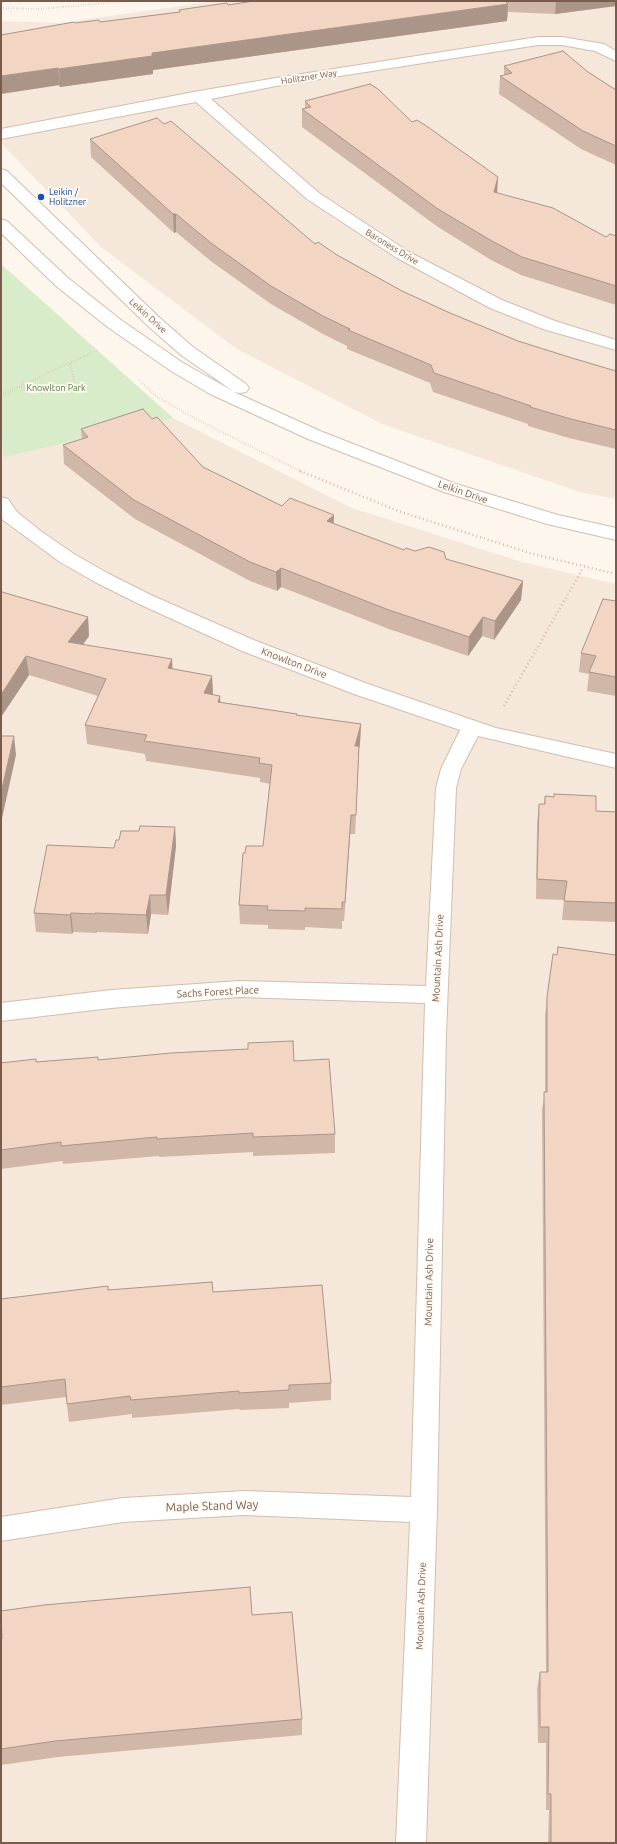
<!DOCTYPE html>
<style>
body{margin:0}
#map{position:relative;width:617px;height:1844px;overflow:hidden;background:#fdf6ec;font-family:Ubuntu,sans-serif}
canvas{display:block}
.frame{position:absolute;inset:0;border:2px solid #7a5c4d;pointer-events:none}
</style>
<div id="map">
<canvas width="617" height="1844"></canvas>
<div class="frame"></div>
</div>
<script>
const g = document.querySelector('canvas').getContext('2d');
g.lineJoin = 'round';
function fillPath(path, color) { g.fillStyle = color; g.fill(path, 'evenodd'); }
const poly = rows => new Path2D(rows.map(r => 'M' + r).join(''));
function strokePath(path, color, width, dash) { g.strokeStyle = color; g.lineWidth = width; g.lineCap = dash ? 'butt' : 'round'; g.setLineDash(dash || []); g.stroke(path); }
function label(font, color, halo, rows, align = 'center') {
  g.font = font + ' Ubuntu,sans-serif'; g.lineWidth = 3.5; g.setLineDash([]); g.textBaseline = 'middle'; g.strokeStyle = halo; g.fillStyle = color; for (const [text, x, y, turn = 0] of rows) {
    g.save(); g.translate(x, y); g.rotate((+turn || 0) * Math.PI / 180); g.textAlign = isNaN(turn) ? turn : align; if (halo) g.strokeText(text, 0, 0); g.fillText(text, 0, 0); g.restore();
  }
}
fillPath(poly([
 [217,1,616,1,616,499,580,492,382,424,237,349,102,248,1,143,1,21,60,23],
 [1,264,173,418,352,508,522,562,616,584,616,1843,1,1843]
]), '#f5e8da');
fillPath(poly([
 [1,264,173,418,4,457,1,438]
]), '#d8ecc9');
const minor = poly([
 [538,37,562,37,604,44,616,51,616,61,595,51,562,45,538,45,276,86,211,99,319,193,409,252,502,300,555,321,616,340,616,350,543,329,490,308,397,258,307,199,196,102,1,139,1,129,199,91,276,78,538,37],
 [1,169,7,171,161,319,193,347,246,384,249,388,246,392,240,393,234,392,320,431,456,484,558,515,616,528,616,540,547,524,444,492,308,439,210,394,171,371,109,328,56,286,1,233,1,219,7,221,68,278,121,320,183,363,233,391,181,355,149,327,1,183,1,169],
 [1,497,8,499,17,512,42,532,74,554,109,574,153,596,256,641,368,684,496,728,616,754,616,768,478,736,461,769,456,788,446,1034,437,1510,426,1843,396,1843,410,1522,244,1515,123,1522,1,1541,1,1517,123,1498,244,1491,411,1497,425,1003,239,997,111,1008,1,1021,1,1003,111,990,239,981,426,986,436,788,441,769,460,730,354,694,242,651,139,604,95,582,60,562,3,520,1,517,1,497]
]);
strokePath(minor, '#d1beb0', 2);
strokePath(poly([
 [1,8,39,9,128,1],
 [139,380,156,396,194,418,302,472],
 [19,387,44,392,60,390,74,381,70,363],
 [1,395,98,350]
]), '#d9b8a5', 2, [0.5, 2]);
strokePath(poly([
 [300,471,401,512,533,554,616,574],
 [504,706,583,568]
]), '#d9b8a5', 2.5, [1, 3]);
fillPath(minor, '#fff');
fillPath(poly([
 [254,1,616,1,616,6,555,14,508,12,507,21,153,70,153,74,60,87,18,32,75,23,100,22,179,12,179,10,228,5],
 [504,66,588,72,616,90,616,165,581,149,499,94,500,76,504,75],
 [305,101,412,122,498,177,497,193,606,237,616,236,616,305,521,275,491,260,438,227,302,127,302,109,305,108],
 [90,139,315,244,337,255,402,291,450,313,518,341,572,358,616,371,616,449,569,438,528,426,528,424,433,392,430,383,347,349,347,346,323,334,271,304,212,262,176,232,174,233,91,157],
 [152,419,203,467,282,506,334,515,333,524,404,550,415,551,446,559,523,581,521,600,494,640,482,636,468,656,389,629,281,587,277,591,250,581,135,519,64,464,63,445,82,439,81,429],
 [1,593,88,617,89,636,83,645,172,659,172,669,212,676,213,695,220,702,297,714,297,716,361,724,360,743,359,749,355,834,350,834,344,921,342,921,342,929,305,927,305,930,268,929,268,925,240,924,239,905,245,853,263,846,270,784,260,782,260,778,146,761,145,754,87,744,85,725,98,696,29,675,1,717],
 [616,601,616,696,587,691,589,674,579,672,581,653],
 [545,796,596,811,616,812,616,922,562,920,564,900,536,899,537,823,539,804,544,804],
 [175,827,176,846,168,915,151,914,148,934,97,932,97,933,73,932,72,934,36,932,34,913,114,848,119,840,139,831],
 [547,997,616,1843,548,1843,549,1810,546,1810,546,1743,538,1743,537,1688,540,1672,546,1672,542,1110,545,1092,545,1016],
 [98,1060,294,1061,335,1134,335,1153,253,1156,253,1152,159,1157,159,1156,63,1164,63,1161,1,1169,1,1063,36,1062],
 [108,1290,213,1292,331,1383,331,1400,289,1403,289,1408,240,1410,239,1409,132,1418,132,1414,69,1422,66,1397,1,1405,1,1299],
 [252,1615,302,1719,302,1735,58,1757,1,1765,1,1639]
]), '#d1b7a8');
fillPath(poly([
 [556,1,616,1,616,6,555,14],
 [508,4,507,21,153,70,153,74,60,87,59,69,152,53],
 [58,68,60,85,1,94,1,76],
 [498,177,497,195,494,192],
 [173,214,176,214,176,232,174,233],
 [334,515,333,534,327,521],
 [281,568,281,587,277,591,276,572],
 [523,581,521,600,494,640,495,621],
 [88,617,89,636,70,661,68,642],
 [483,617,482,636,468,656,469,637],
 [26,656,29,675,1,717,1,695],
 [172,659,173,678,168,668],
 [212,676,213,695,204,693],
 [220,696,221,715,218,702],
 [361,724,360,743,359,749,355,834,356,815,355,746],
 [14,736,16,755,1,823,1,793],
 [351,815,350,834,344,921,345,902],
 [175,827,176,846,168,915,166,895],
 [150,895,151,914,148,934,146,915],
 [71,913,73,932,72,934,70,915]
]), '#aa9588');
const building = poly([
 [254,1,505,1,508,4,152,53,152,56,59,69,58,68,1,76,1,35,18,32,74,22,75,23,99,20,100,22,180,12,179,10,192,8,227,3,228,5,254,1],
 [563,51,588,72,616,90,616,146,583,131,500,76,512,73,504,66,563,51],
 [370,84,378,89,412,122,417,120,425,125,498,177,494,192,553,208,606,237,610,234,616,236,616,286,522,257,492,241,438,209,302,109,311,107,305,101,370,84],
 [157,118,164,124,171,121,315,244,318,242,337,255,402,291,450,313,518,341,572,358,616,371,616,430,571,419,530,407,531,406,434,373,431,365,348,330,350,329,323,316,271,286,211,243,176,214,173,214,90,139,157,118],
 [143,409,152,419,157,417,203,467,282,506,290,498,334,515,327,521,404,550,406,548,415,551,429,547,444,552,446,559,523,581,495,621,483,617,469,637,389,610,281,568,276,572,250,562,134,500,63,445,88,437,81,429,143,409],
 [2,592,88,617,68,642,172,659,168,668,212,676,204,693,220,696,218,702,297,714,296,715,361,724,355,746,359,746,356,815,351,815,345,902,342,902,342,909,305,908,305,911,267,910,268,906,239,905,243,853,245,853,246,846,263,846,272,765,259,763,260,758,144,741,147,735,85,725,106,679,26,656,1,695,1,593,2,592],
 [603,599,616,601,616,677,589,672,596,656,581,653,603,599],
 [1,736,14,736,1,793,1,736],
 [554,794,596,796,596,811,616,812,616,903,564,901,567,881,537,879,539,804,545,804,545,796,554,797,554,794],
 [140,826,175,827,166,895,150,895,146,915,95,913,95,914,71,913,70,915,34,913,47,845,114,848,116,840,119,840,121,831,139,831,140,826],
 [558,947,616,955,616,1843,551,1843,551,1794,548,1794,549,1727,540,1727,540,1672,548,1672,544,1092,547,1092,547,997,553,954,557,955,558,947],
 [293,1041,294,1061,329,1059,335,1134,253,1137,253,1133,157,1139,157,1137,61,1146,61,1142,1,1150,1,1063,36,1059,36,1062,98,1057,98,1060,171,1053,248,1049,248,1043,293,1041],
 [212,1282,213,1292,322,1285,331,1383,289,1385,289,1390,239,1393,239,1391,131,1400,130,1396,67,1404,65,1379,1,1387,1,1299,108,1286,108,1290,212,1282],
 [250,1587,252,1615,292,1612,302,1719,55,1741,1,1749,1,1639,2,1639,1,1611,44,1605,250,1587]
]);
fillPath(building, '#f3d5c3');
strokePath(building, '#aa9588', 1);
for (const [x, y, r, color] of [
 [41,197,4,"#1a4fb4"]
]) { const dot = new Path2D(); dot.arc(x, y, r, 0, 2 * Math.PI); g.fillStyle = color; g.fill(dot); strokePath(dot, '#fffaf3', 1.5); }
label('9px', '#7a5c4d', '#fffaf3', [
 ["Holitzner Way",309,77,-9],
 ["Baroness Drive",392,247,31],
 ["Leikin Drive",148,316,42]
]);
label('9px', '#164399', '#fffaf3', [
 ["Leikin /",49,192],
 ["Holitzner",49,202]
], 'left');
label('9px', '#537a41', '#fffaf3', [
 ["Knowlton Park",56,388]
]);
label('10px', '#7a5c4d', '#fffaf3', [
 ["Leikin Drive",463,492,19],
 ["Knowlton Drive",294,663,21],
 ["Mountain Ash Drive",438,958,-87],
 ["Sachs Forest Place",218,992,-3],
 ["Mountain Ash Drive",429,1282,-89],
 ["Mountain Ash Drive",421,1606,-88]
]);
label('12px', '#7a5c4d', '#fffaf3', [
 ["Maple Stand Way",212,1506,-2]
]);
</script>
